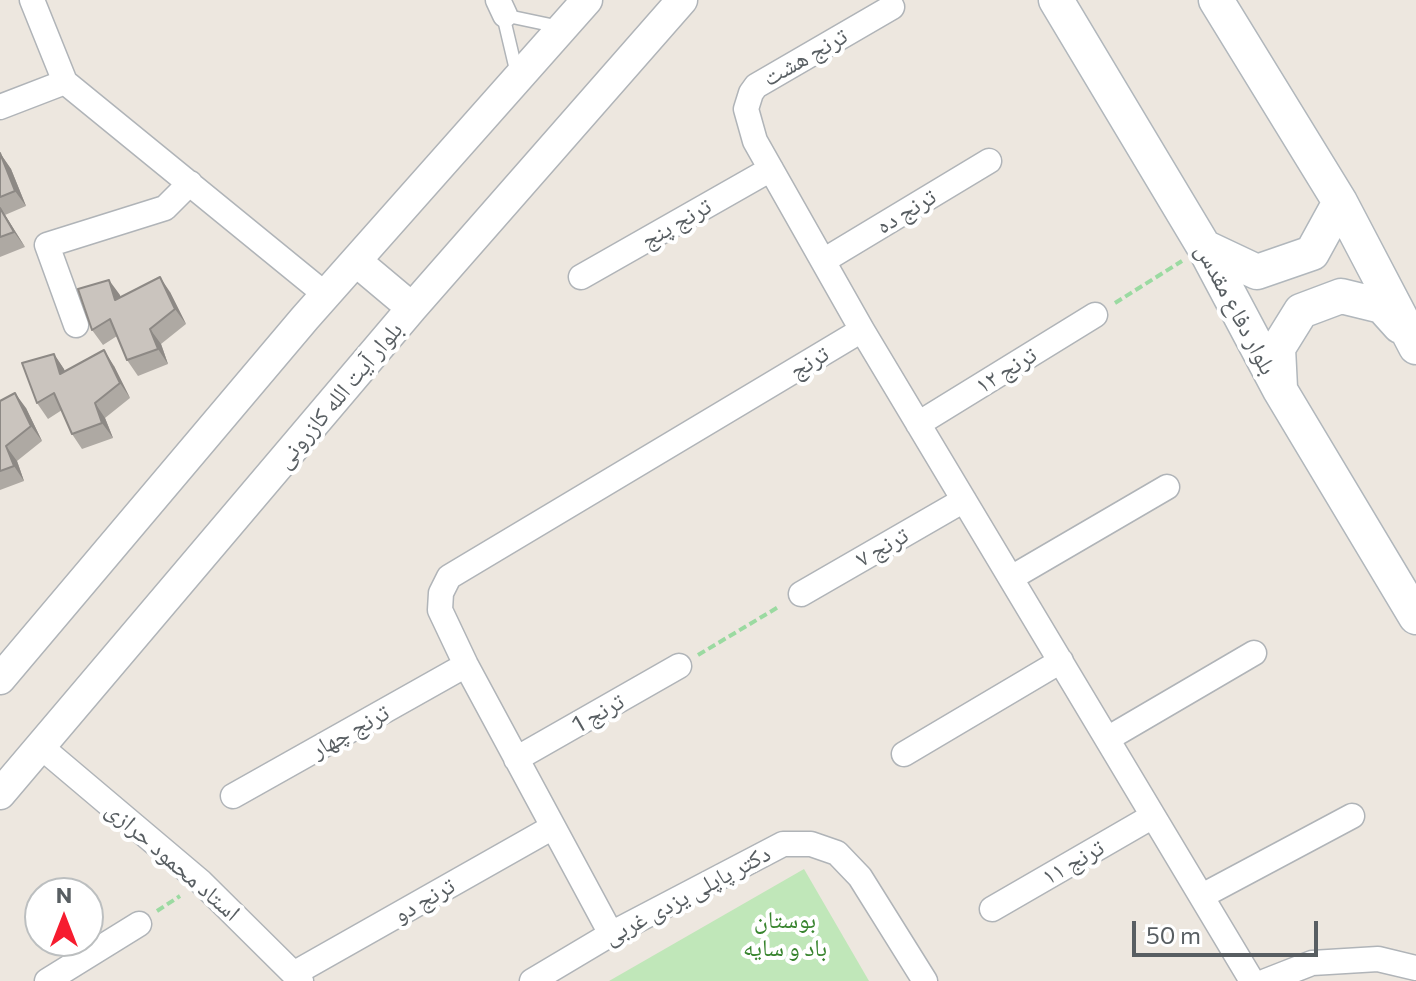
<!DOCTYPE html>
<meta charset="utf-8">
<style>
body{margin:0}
#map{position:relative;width:1416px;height:981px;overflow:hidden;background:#ede7df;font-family:Commissioner,sans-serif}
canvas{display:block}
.north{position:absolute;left:24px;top:877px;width:80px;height:80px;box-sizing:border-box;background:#fff;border:2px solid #bcbfc0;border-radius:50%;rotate:0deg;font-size:22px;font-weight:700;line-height:32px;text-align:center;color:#585e62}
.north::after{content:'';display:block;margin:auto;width:28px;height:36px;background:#f61c2f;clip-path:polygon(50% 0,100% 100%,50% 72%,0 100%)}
.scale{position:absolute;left:1132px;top:921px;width:186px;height:36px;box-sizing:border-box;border:4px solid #585e62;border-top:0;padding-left:10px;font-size:24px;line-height:28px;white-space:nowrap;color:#585e62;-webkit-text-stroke:6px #fff;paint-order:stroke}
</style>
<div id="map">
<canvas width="1416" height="981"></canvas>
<div class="north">N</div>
<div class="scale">50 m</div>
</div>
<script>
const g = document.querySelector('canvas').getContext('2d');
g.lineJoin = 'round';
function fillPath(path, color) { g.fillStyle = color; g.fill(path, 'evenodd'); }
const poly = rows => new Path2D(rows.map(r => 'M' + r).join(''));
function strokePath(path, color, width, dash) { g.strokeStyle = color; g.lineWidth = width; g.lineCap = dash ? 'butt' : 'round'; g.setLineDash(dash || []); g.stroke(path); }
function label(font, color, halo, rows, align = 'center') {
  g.font = font + ' Commissioner,"Noto Naskh Arabic",sans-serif'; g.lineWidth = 8; g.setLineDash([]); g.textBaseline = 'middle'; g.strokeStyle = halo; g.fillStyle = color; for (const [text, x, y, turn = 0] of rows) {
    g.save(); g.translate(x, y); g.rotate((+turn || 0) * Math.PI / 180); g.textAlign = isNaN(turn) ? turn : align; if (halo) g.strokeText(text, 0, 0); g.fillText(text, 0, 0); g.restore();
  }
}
fillPath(poly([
 [804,869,869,981,609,981]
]), '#c0e7b9');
const service = poly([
 [517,74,503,15,560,27]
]);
const minor = poly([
 [32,0,65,82,326,295],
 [498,0,505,15],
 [0,107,65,82],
 [823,261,989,161],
 [581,277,771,169],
 [76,325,47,245,165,208,190,183],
 [862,330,755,141,746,109,751,93,756,86,892,7],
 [918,424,1095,315],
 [1011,578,1167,487],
 [801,594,964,500],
 [1107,739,1254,653],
 [40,746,201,882,301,981],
 [904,754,1061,661],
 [516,759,679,666],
 [233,796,466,665],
 [1202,896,1352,816],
 [992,909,1153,816],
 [611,934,466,665,440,610,441,593,449,577,862,330,1252,981],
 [295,973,553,827],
 [47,981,139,924],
 [532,981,611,934,783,844,811,844,837,853,860,877,925,981],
 [1266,981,1312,963,1378,959,1416,968]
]);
const tertiary = poly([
 [356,261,412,308],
 [0,679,305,318,587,0],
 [0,794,412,308,682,0]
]);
const secondary = poly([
 [1056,0,1204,247,1280,390,1416,617],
 [1216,0,1340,202,1416,347],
 [1204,247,1257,272,1312,253,1340,202],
 [1280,388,1278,348,1301,311,1341,296,1382,306,1400,326]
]);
strokePath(service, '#b0b4b8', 15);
strokePath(minor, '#b0b4b8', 27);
strokePath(tertiary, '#b0b4b8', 33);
strokePath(secondary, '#b1b7bc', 37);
strokePath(poly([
 [1115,303,1182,261],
 [698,655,780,606],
 [157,911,180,896]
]), '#9bdaa1', 4, [8, 4]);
strokePath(service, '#fff', 12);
strokePath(minor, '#fff', 24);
strokePath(tertiary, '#fff', 30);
strokePath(secondary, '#fff', 34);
fillPath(poly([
 [0,153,11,169,26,206,5,215,25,247,0,257],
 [170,292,186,324,161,344,168,364,138,376,127,360,117,336,103,345,92,330,120,295,120,297],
 [54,354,65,371,114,366,130,398,105,418,113,438,82,449,72,434,62,410,48,419,37,403],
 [0,401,26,408,42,441,17,461,24,481,0,490]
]), '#aea9a3');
fillPath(poly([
 [0,153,11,169,26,206,15,191],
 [0,207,25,247,14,232],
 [160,277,170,292,186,324,175,309],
 [109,280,120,295,126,315,115,300],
 [150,329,161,344,168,364,158,349],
 [104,350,114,366,130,398,120,383],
 [54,354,64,369,70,389,60,374],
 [15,393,26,408,42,441,31,426],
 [95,403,105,418,113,438,102,423],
 [6,446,17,461,24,481,14,466]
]), '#8d8985');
const building = poly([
 [0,153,15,191,0,197,0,153],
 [0,208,14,232,0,237,0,208],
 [160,277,175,309,150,329,158,349,127,360,110,319,92,330,78,289,109,280,115,300,160,277],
 [104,350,120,383,95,403,102,423,72,434,54,393,37,403,22,363,54,354,60,374,104,350],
 [15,393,31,426,6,446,14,466,0,471,0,401,15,393]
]);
fillPath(building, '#cac4be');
strokePath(building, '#8d8985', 2);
label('24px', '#585e62', '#fff', [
 ["ترنج هشت",805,57,-30],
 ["ترنج ده",906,211,-31],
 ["ترنج پنج",676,223,-30],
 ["بلوار دفاع مقدس",1236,309,62],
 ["ترنج",809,362,-31],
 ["ترنج ۱۲",1006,370,-32],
 ["بلوار آیت الله کازرونی",339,395,-50],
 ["ترنج ۷",882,547,-30],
 ["ترنج 1",598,713,-30],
 ["ترنج چهار",350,731,-29],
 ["استاد محمود حرازی",173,861,41],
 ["ترنج ۱۱",1073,862,-30],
 ["دکتر پاپلی یزدی غربی",687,895,-28],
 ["ترنج دو",424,900,-30]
]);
label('24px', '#38842e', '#fff', [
 ["بوستان",785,920],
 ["باد و سایه",785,948]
]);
</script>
